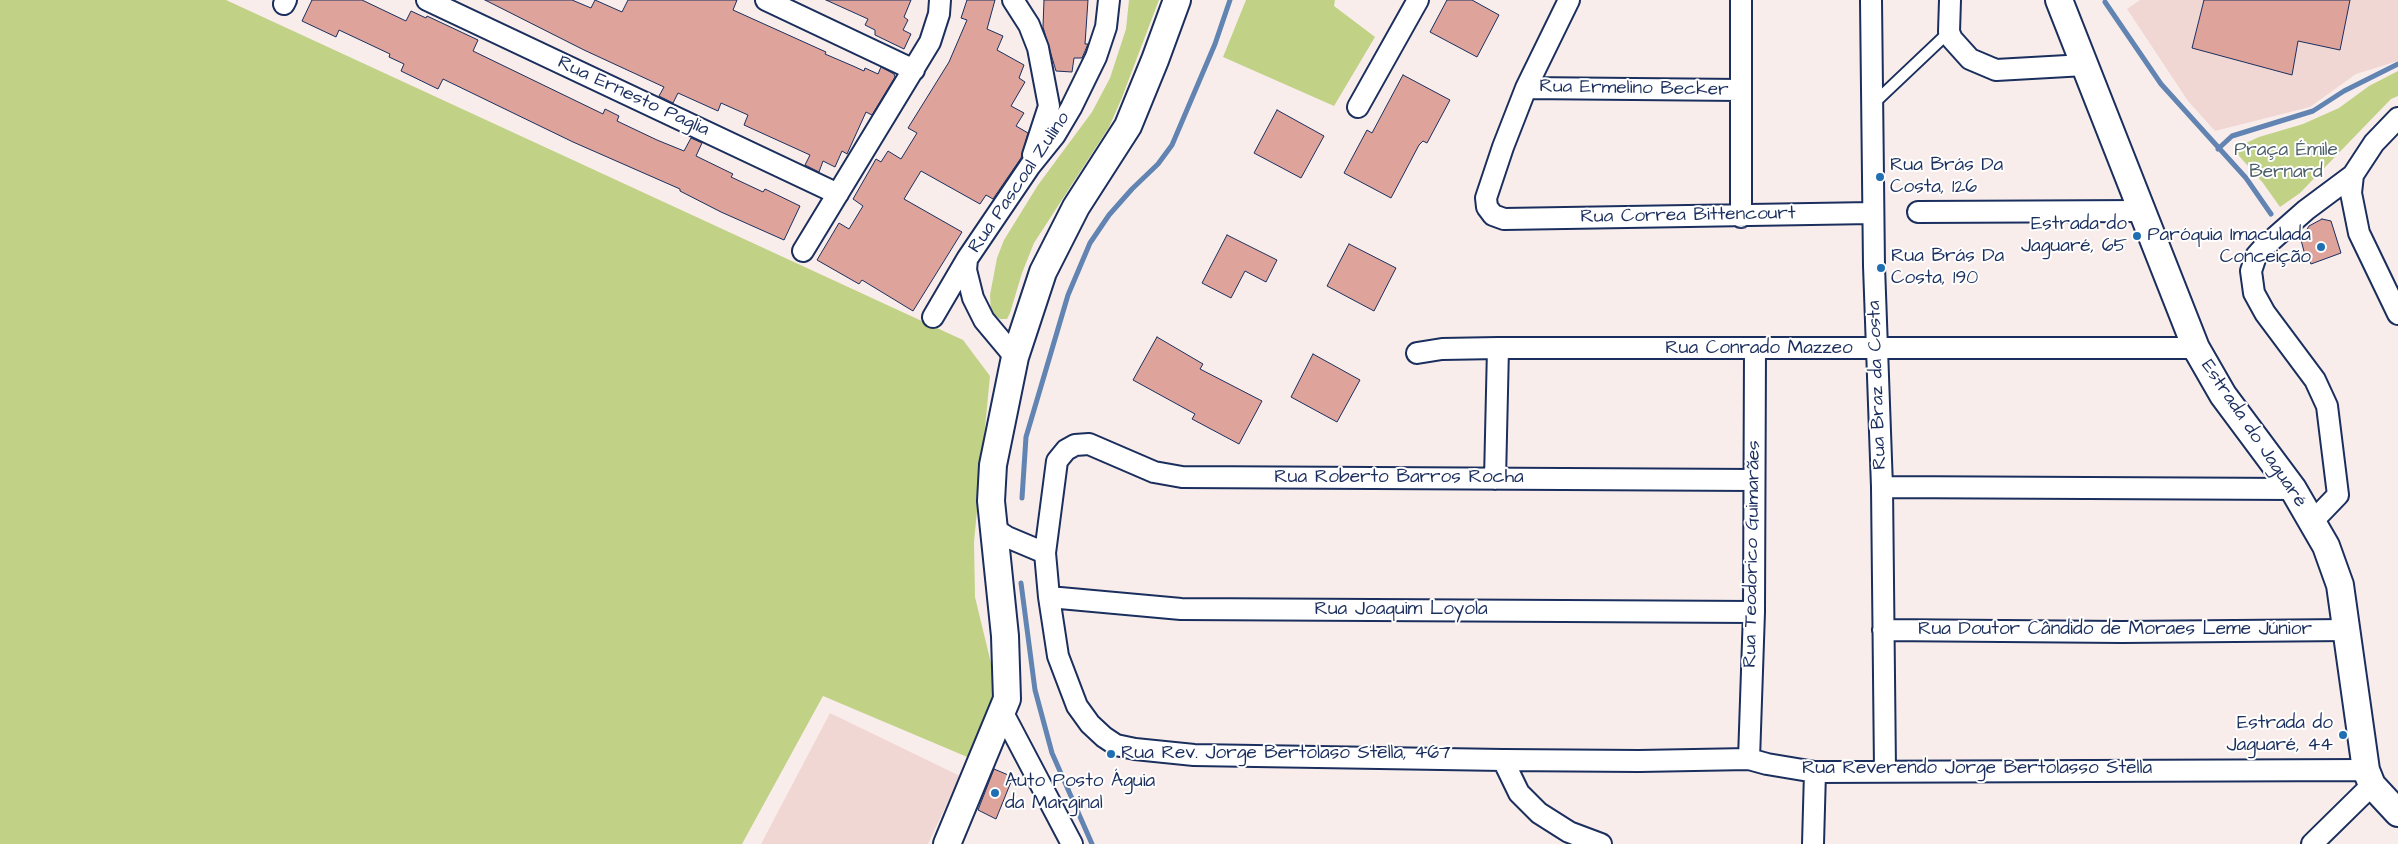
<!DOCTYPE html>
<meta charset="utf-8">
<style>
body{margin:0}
canvas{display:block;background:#f8edeb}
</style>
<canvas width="2398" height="844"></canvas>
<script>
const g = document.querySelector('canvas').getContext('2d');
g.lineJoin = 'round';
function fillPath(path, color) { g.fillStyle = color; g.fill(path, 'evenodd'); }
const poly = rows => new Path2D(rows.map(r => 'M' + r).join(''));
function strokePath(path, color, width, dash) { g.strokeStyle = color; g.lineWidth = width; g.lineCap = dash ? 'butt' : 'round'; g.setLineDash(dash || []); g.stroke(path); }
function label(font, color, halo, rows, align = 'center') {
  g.font = font + ' "Architects Daughter",sans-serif'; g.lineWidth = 4; g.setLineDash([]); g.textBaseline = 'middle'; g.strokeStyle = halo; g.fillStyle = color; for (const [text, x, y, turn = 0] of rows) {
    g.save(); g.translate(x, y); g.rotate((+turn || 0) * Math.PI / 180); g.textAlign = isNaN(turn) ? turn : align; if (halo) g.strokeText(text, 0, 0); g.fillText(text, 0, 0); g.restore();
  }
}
fillPath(poly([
 [2140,0,2398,0,2398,61,2356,74,2310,107,2215,131,2188,101,2127,9],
 [830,713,960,776,928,844,761,844]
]), '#f0d7d3');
fillPath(poly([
 [0,0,226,0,963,340,990,376,974,542,975,597,996,684,992,720,972,759,823,696,742,844,0,844],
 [1129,0,1159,0,1121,100,1109,127,1034,243,1022,273,1010,313,1007,319,1000,319,991,312,990,295,997,258,1004,240,1038,185,1092,112,1110,78,1126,29],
 [1246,0,1335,0,1334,6,1375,37,1334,106,1223,57],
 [2398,71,2398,96,2391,99,2300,193,2280,207,2263,183,2233,149,2259,137,2303,124,2339,108,2369,86]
]), '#c1d287');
strokePath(poly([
 [2105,2,2161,84,2246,178,2271,214],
 [2218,149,2232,136,2313,111,2344,91,2398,64],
 [1022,498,1026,437,1068,295,1090,243,1109,215,1132,189,1158,164,1172,145,1215,44,1230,0],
 [1021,583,1035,690,1052,753,1092,844]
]), '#6184b2', 5);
const building = poly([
 [312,0,362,0,406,21,411,11,426,18,427,16,478,40,473,51,603,114,605,109,619,116,617,121,657,140,684,151,691,138,702,143,696,156,733,174,731,177,763,192,765,189,800,206,784,240,721,212,680,191,680,189,573,142,443,79,438,89,401,71,404,64,389,57,390,54,339,30,336,37,302,21,312,0],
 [485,0,572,0,591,8,595,0,622,12,628,0,737,0,733,10,826,52,825,54,853,66,864,71,865,68,878,74,881,67,894,74,895,77,872,115,866,112,847,154,842,151,835,167,823,161,819,172,805,165,810,155,744,125,748,115,721,103,718,111,678,93,673,103,659,96,664,87,584,50,485,0],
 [826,0,911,0,904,17,908,20,903,30,911,34,904,49,875,35,875,30,865,25,868,19,826,0],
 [967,0,995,0,987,29,1003,36,997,50,1024,65,1019,78,1025,82,1011,106,1024,113,1016,126,1028,133,1021,158,993,199,986,195,980,204,921,171,904,199,962,232,913,311,862,280,859,284,817,260,839,223,849,229,863,206,853,199,876,159,881,162,888,151,901,159,917,133,908,128,949,62,967,20,961,18,967,0],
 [1044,0,1088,0,1085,44,1088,44,1082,58,1074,58,1072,72,1056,71,1043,27,1044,0],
 [1447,0,1472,0,1499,15,1477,57,1430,32,1447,0],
 [2204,0,2350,0,2340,50,2298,41,2292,75,2192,48,2204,0],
 [1403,75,1450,100,1427,143,1423,141,1419,145,1391,198,1344,173,1367,130,1372,133,1403,75],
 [1277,110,1324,136,1301,178,1254,153,1277,110],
 [2322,219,2331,221,2341,253,2311,264,2307,255,2305,255,2301,240,2309,226,2322,219],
 [1227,235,1277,260,1266,282,1245,271,1231,298,1202,283,1227,235],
 [1349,244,1396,268,1374,311,1327,286,1349,244],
 [1157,337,1203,364,1200,369,1262,401,1239,444,1192,419,1195,414,1133,380,1157,337],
 [1313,354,1360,380,1337,422,1291,397,1313,354],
 [994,769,1013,777,996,819,978,810,994,769]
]);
fillPath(building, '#dea49c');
strokePath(building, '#1b2f5e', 1);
const service = poly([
 [1873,104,1949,32]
]);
const minor = poly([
 [427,0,838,194],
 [766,0,914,70],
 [1013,0,1029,25,1038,48,1049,106,1033,155],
 [1569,0,1526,88,1503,147,1486,198,1487,207,1493,215,1504,219,1872,213],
 [1741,0,1741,217],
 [1871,0,1874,266,1882,487,1885,770],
 [1950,0,1949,32,1952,39,1970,59,1996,70,2085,65],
 [284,4,286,0],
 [1526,88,1741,90],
 [1358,107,1418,0],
 [2398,118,2374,143,2353,175,2351,193,2359,233,2398,314],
 [1918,212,2143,211],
 [803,251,930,42,939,14,940,0],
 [933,317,967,259],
 [1417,353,1442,349,1498,348,2196,348],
 [1015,357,984,320,973,298,966,270,967,259,1030,166,1055,135,1071,108,1096,57,1106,27,1109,0],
 [1495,479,1498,348],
 [1754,480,1182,477,1154,472,1089,444,1075,445,1066,450,1057,461,1045,553,1049,597,1058,656,1077,706,1090,724,1104,737,1116,745,1135,749,1194,755,1503,760,1639,761,1749,759,1767,764,1815,772,2366,770],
 [1882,487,2293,489],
 [2312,522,2338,495,2327,406,2315,380,2265,313,2254,293,2251,271,2256,256,2264,247,2306,210,2353,175],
 [993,528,1007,537,1045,553],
 [1049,597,1181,609,1754,612],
 [1883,630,2122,632,2347,630],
 [1003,713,1072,844],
 [1749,759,1754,612,1755,349],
 [1503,760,1519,793,1539,813,1569,832,1601,844],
 [1813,844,1815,772],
 [2312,844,2372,785]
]);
const tertiary = poly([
 [2059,0,2196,348,2223,395,2293,489,2326,546,2340,585,2366,770,2372,785,2398,813],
 [947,844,1007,699,1005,636,991,501,993,465,1015,357,1043,272,1076,207,1128,126,1155,60,1177,0]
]);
strokePath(service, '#1b2f5e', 14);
strokePath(minor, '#1b2f5e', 24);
strokePath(tertiary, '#1b2f5e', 30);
strokePath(service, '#fff', 10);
strokePath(minor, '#fff', 20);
strokePath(tertiary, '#fff', 26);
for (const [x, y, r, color] of [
 [1880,177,5,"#1f6fb2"],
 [2137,236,5,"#1f6fb2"],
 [2321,247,5,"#1f6fb2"],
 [1881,268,5,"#1f6fb2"],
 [2343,735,5,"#1f6fb2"],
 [1111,754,5,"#1f6fb2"],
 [995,793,5,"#1f6fb2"]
]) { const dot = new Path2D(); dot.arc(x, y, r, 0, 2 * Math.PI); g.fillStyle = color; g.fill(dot); strokePath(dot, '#fff', 2); }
label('19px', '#1b2f5e', '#fff', [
 ["Rua Ermelino Becker",1634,89,1],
 ["Rua Ernesto Paglia",633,97,25],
 ["Rua Pascoal Zulino",1020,183,-56],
 ["Rua Correa Bittencourt",1688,216,-1],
 ["Rua Conrado Mazzeo",1759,349],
 ["Rua Braz da Costa",1878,385,-92],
 ["Estrada do Jaguaré",2253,434,56],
 ["Rua Roberto Barros Rocha",1399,478],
 ["Rua Teodorico Guimarães",1753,554,-89],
 ["Rua Joaquim Loyola",1401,610],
 ["Rua Doutor Cândido de Moraes Leme Júnior",2115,630],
 ["Rua Reverendo Jorge Bertolasso Stella",1977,769]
]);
label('19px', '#4d606a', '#fff', [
 ["Praça Émile",2286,151],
 ["Bernard",2286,173]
]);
label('19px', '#1b2f5e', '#fff', [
 ["Rua Brás Da",1890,166],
 ["Costa, 126",1890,188],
 ["Estrada do",2127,225,"right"],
 ["Jaguaré, 65",2127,247,"right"],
 ["Paróquia Imaculada",2311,236,"right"],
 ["Conceição",2311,258,"right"],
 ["Rua Brás Da",1891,257],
 ["Costa, 190",1891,279],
 ["Estrada do",2333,724,"right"],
 ["Jaguaré, 44",2333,746,"right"],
 ["Rua Rev. Jorge Bertolaso Stella, 467",1121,754],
 ["Auto Posto Águia",1005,782],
 ["da Marginal",1005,804]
], 'left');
</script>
